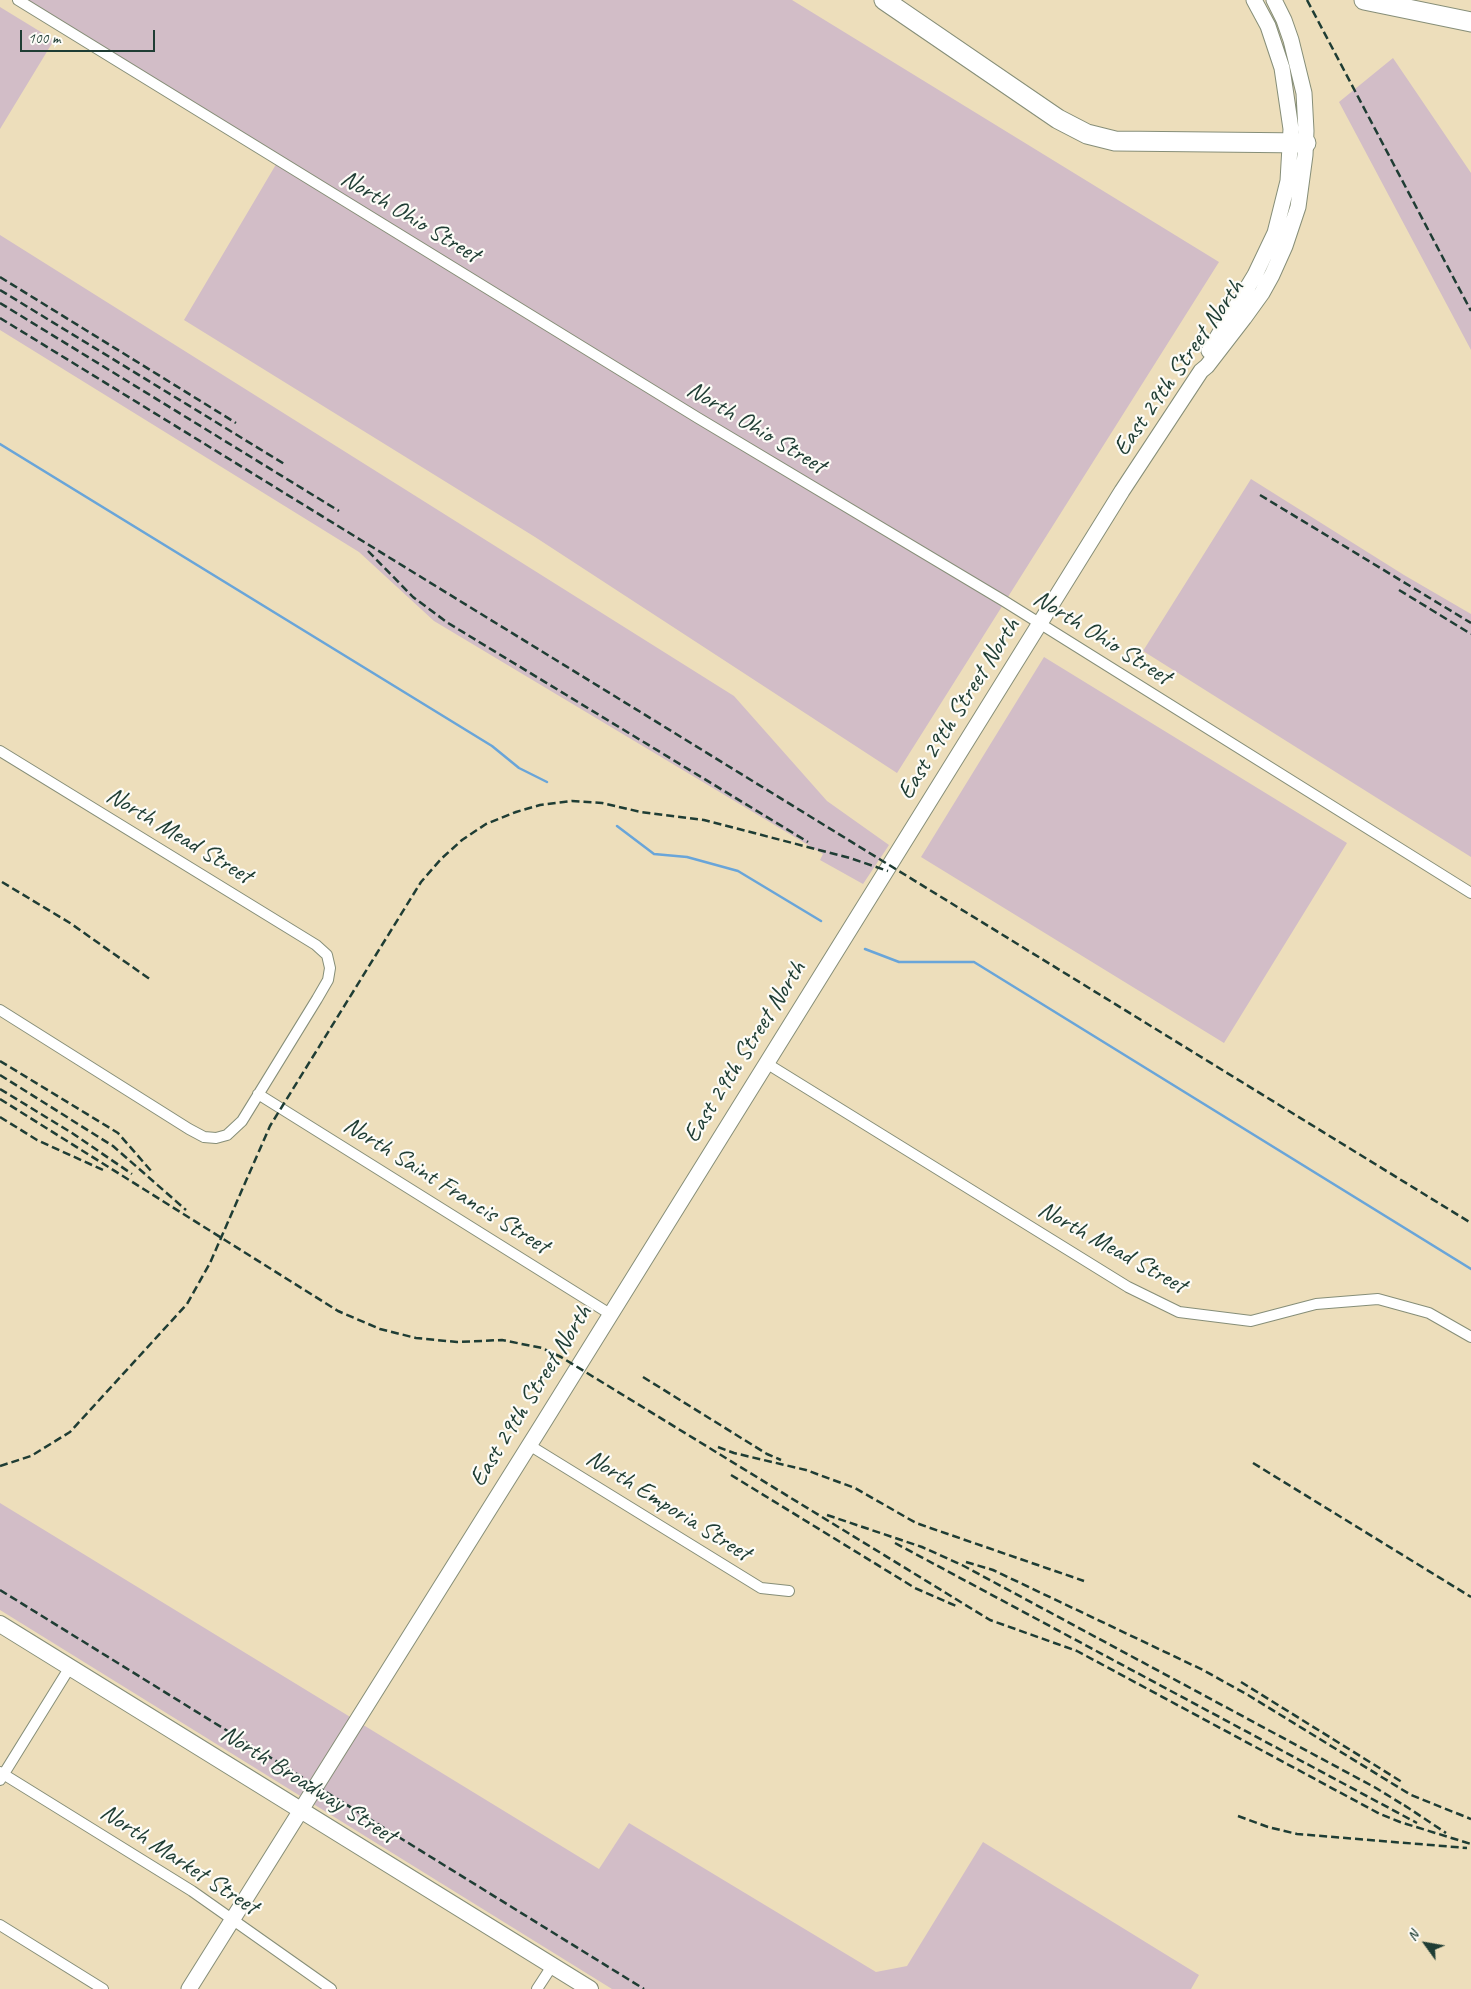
<!DOCTYPE html>
<style>
body{margin:0}
#map{position:relative;width:1471px;height:1989px;overflow:hidden;background:#eddebb;font-family:Caveat,sans-serif}
canvas{display:block}
.north{position:absolute;left:1401px;top:1919px;width:50px;height:50px;-webkit-text-stroke:4px #fdfcf7;paint-order:stroke;rotate:302deg;font-size:14px;font-weight:700;line-height:20px;text-align:center;color:#1f3d34}
.north::after{content:'';display:block;margin:auto;width:18px;height:22px;background:#1f3d34;clip-path:polygon(50% 0,100% 100%,50% 72%,0 100%)}
.scale{position:absolute;left:20px;top:30px;width:135px;height:22px;box-sizing:border-box;border:2px solid #1f3d34;border-top:0;padding-left:6px;font-size:15px;line-height:18px;white-space:nowrap;color:#1f3d34;-webkit-text-stroke:4px #fdfcf7;paint-order:stroke}
</style>
<div id="map">
<canvas width="1471" height="1989"></canvas>
<div class="north">N</div>
<div class="scale">100 m</div>
</div>
<script>
const g = document.querySelector('canvas').getContext('2d');
g.lineJoin = 'round';
function fillPath(path, color) { g.fillStyle = color; g.fill(path, 'evenodd'); }
const poly = rows => new Path2D(rows.map(r => 'M' + r).join(''));
function strokePath(path, color, width, dash) { g.strokeStyle = color; g.lineWidth = width; g.lineCap = dash ? 'butt' : 'round'; g.setLineDash(dash || []); g.stroke(path); }
function label(font, color, halo, rows, align = 'center') {
  g.font = font + ' Caveat,sans-serif'; g.lineWidth = 4.5; g.setLineDash([]); g.textBaseline = 'middle'; g.strokeStyle = halo; g.fillStyle = color; for (const [text, x, y, turn = 0] of rows) {
    g.save(); g.translate(x, y); g.rotate((+turn || 0) * Math.PI / 180); g.textAlign = isNaN(turn) ? turn : align; if (halo) g.strokeText(text, 0, 0); g.fillText(text, 0, 0); g.restore();
  }
}
fillPath(poly([
 [18,0,792,0,1219,262,897,773,535,537,184,320,278,161],
 [0,7,54,40,0,129],
 [1393,58,1471,173,1471,350,1339,102],
 [0,235,734,696,827,801,889,845,863,884,820,860,823,854,434,621,359,552,0,330],
 [1251,479,1404,575,1471,614,1471,857,1143,651],
 [1044,657,1347,843,1224,1043,921,857],
 [0,1503,599,1869,629,1823,876,1972,907,1966,983,1842,1199,1975,1191,1989,612,1989,0,1610]
]), '#d2bdc7');
strokePath(poly([
 [0,444,492,746,519,768,547,782],
 [617,826,654,854,687,857,738,871,821,921],
 [865,949,899,962,974,962,1471,1269]
]), '#69a5d9', 2.5);
const street = poly([
 [18,0,698,418,1004,601,1471,893],
 [0,751,316,945,327,955,330,968,328,980,317,999,242,1121,227,1135,216,1138,204,1137,189,1129,0,1010],
 [766,1063,1128,1287,1179,1312,1251,1321,1316,1304,1378,1299,1429,1313,1471,1337],
 [258,1094,610,1314],
 [529,1445,761,1588,789,1591],
 [0,1772,192,1891,331,1989],
 [0,1780,70,1667],
 [0,1925,103,1989],
 [537,1989,552,1966]
]);
const secondary = poly([
 [1209,351,1255,275,1275,233,1288,181,1291,129,1282,68,1268,26,1254,0],
 [189,1989,542,1425,1122,491,1201,371,1207,366,1244,318,1262,293,1272,275,1285,246,1298,207,1305,155,1306,131,1304,93,1291,40,1284,20,1274,0]
]);
const primary = poly([
 [0,1624,590,1989]
]);
const highway = poly([
 [884,0,1058,119,1087,134,1115,141,1306,143],
 [1364,0,1471,22]
]);
strokePath(street, '#868e78', 12);
strokePath(secondary, '#868e78', 17);
strokePath(primary, '#868e78', 18);
strokePath(highway, '#868e78', 21);
strokePath(street, '#fff', 10);
strokePath(secondary, '#fff', 15);
strokePath(primary, '#fff', 16);
strokePath(highway, '#fff', 19);
strokePath(poly([
 [1307,0,1471,311],
 [0,277,236,423],
 [0,290,286,465],
 [0,303,339,511],
 [0,318,1471,1223],
 [1260,495,1471,623],
 [368,551,413,597,448,623,808,842],
 [1399,590,1471,634],
 [2,882,70,923,151,980],
 [0,1061,118,1133,152,1172],
 [0,1075,113,1146,186,1210],
 [0,1089,72,1133,132,1174],
 [0,1099,338,1311,380,1329,416,1338,457,1342,502,1340,542,1348,561,1357,990,1620,1077,1651,1380,1814,1400,1822,1471,1844],
 [0,1117,37,1140,103,1170],
 [643,1377,767,1454,781,1460],
 [718,1447,734,1453,806,1470,855,1488,916,1523,1084,1581],
 [1253,1463,1471,1597],
 [0,1466,31,1456,70,1432,187,1304,210,1263,270,1126,421,882,441,859,462,840,486,824,516,812,540,805,572,801,602,803,641,812,704,820,850,858,888,871],
 [731,1475,915,1588,956,1606],
 [827,1515,922,1547,962,1565,1376,1788,1410,1809],
 [895,1543,1417,1823],
 [966,1562,993,1570,1203,1670,1248,1695,1411,1795,1471,1819],
 [0,1590,644,1989],
 [1241,1682,1402,1782],
 [1404,1805,1446,1833],
 [1238,1816,1268,1827,1297,1834,1467,1848]
]), '#1f3d34', 2.5, [8, 4]);
label('25px', '#1f3d34', '#fdfcf7', [
 ["North Ohio Street",410,217,31],
 ["East 29th Street North",1179,368,-55],
 ["North Ohio Street",756,428,31],
 ["North Ohio Street",1102,638,32],
 ["East 29th Street North",959,709,-58],
 ["North Mead Street",179,836,31],
 ["East 29th Street North",745,1052,-58],
 ["North Saint Francis Street",446,1186,32],
 ["North Mead Street",1112,1248,29],
 ["East 29th Street North",531,1396,-58],
 ["North Emporia Street",668,1506,32],
 ["North Broadway Street",308,1785,32],
 ["North Market Street",179,1860,33]
]);
</script>
